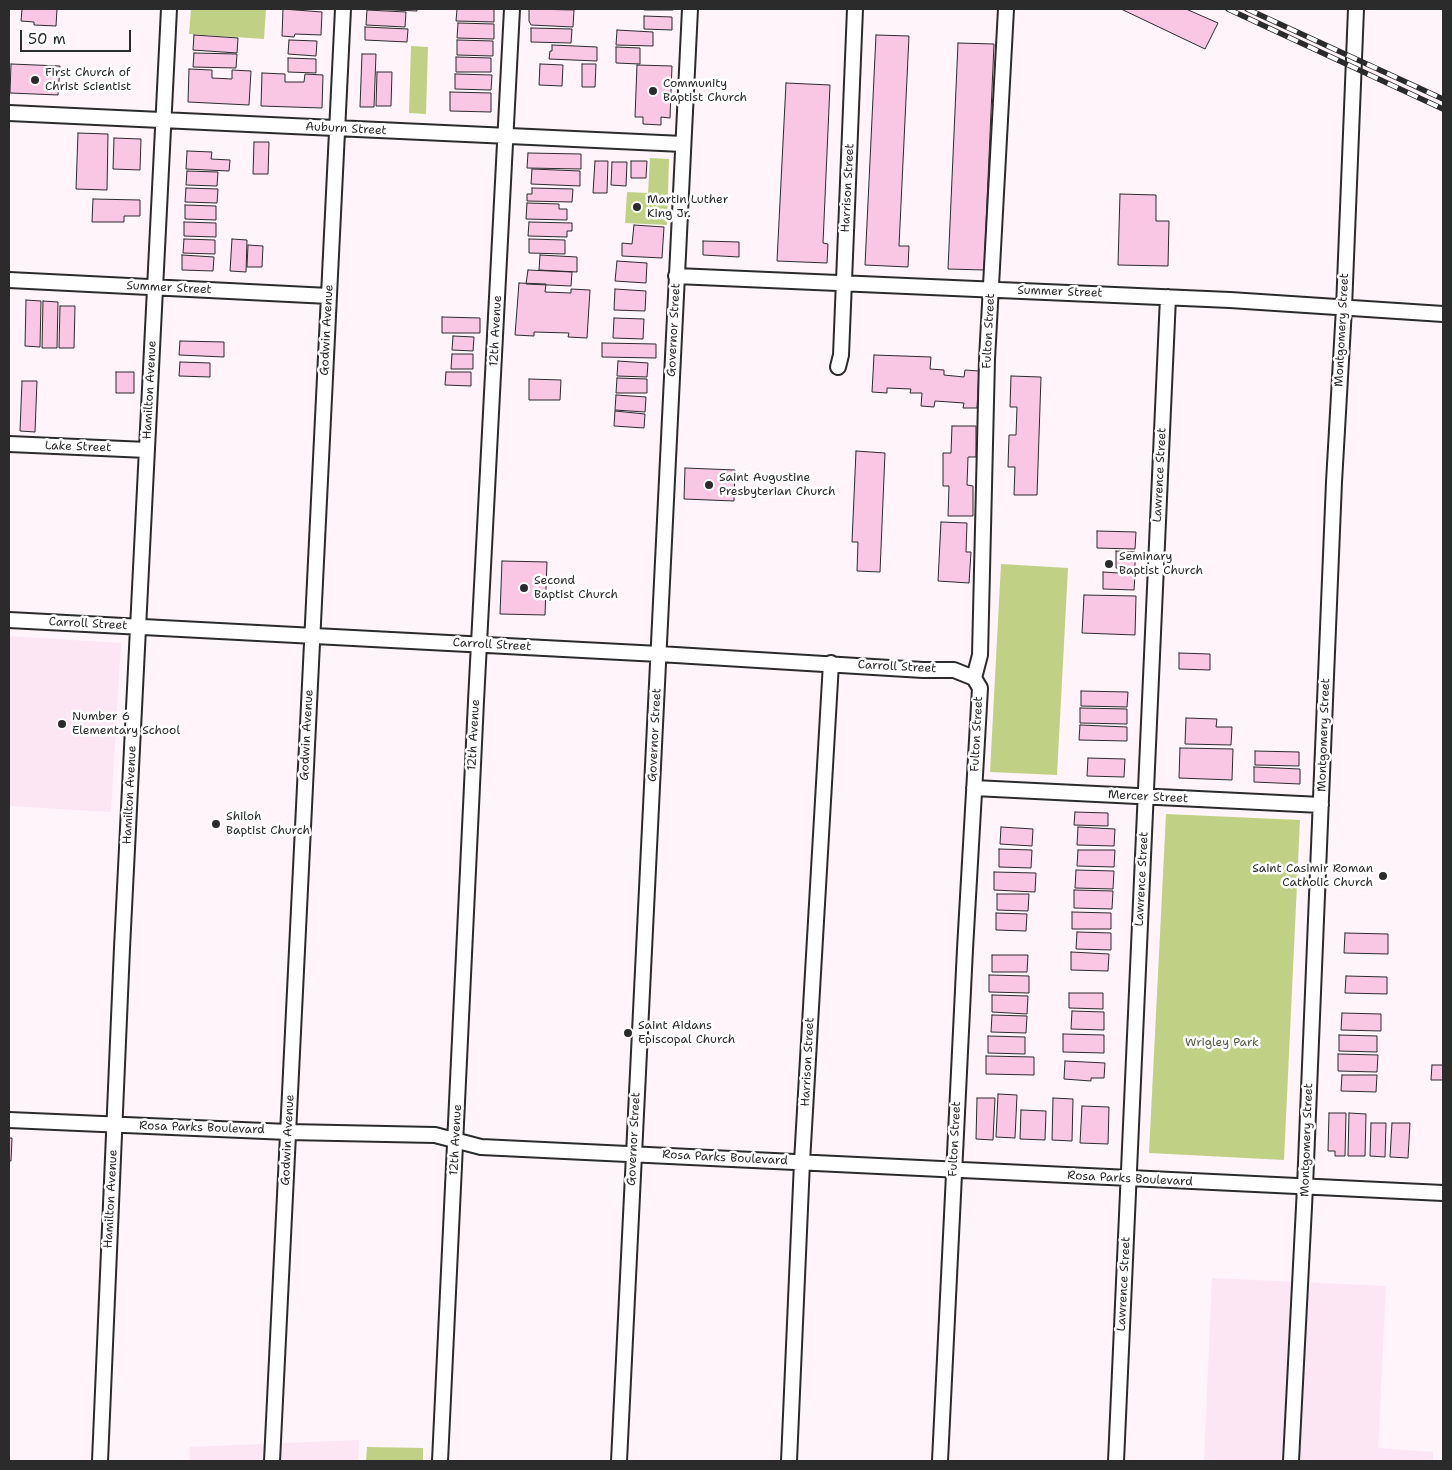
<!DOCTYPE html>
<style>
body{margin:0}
#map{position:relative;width:1452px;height:1470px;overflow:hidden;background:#fef4fa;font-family:"Shantell Sans",sans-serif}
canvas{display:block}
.frame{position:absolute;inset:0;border:10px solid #2b2b2b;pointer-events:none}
.scale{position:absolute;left:20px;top:30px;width:111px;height:22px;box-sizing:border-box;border:2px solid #2b2b2b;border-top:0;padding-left:6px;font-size:15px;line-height:18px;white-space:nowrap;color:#2b2b2b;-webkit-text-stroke:4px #fff;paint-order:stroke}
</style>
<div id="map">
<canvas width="1452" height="1470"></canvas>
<div class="frame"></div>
<div class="scale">50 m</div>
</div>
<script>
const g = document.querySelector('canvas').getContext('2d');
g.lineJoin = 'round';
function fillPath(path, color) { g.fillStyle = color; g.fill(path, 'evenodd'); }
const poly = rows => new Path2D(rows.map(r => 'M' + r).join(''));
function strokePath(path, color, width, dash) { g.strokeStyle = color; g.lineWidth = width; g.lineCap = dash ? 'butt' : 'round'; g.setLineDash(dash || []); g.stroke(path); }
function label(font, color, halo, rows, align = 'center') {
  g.font = font + ' "Shantell Sans",sans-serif'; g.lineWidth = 5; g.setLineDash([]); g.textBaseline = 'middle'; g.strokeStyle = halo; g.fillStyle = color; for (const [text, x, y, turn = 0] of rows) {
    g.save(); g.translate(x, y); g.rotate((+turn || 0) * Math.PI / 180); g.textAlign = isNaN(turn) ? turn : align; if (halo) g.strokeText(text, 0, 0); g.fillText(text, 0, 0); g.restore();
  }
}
fillPath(poly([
 [9,636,121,643,111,812,9,806],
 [1212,1278,1386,1286,1378,1448,1433,1452,1433,1461,1204,1461],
 [359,1440,358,1461,189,1461,190,1447]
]), '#fce6f3');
fillPath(poly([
 [191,9,266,9,264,39,189,34],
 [411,46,428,47,426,114,409,113],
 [650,158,669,159,667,225,625,223,627,192,648,193],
 [1001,564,1068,568,1057,775,990,772],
 [1166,814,1300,820,1284,1160,1149,1153],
 [367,1447,423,1448,423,1461,366,1461]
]), '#c0d186');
const building = poly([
 [22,9,57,9,56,26,34,25,34,22,21,21,22,9],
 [283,9,322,12,321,35,295,34,294,37,282,36,283,9],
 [369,9,417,9,417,11,369,9],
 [457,9,494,9,494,22,456,21,457,9],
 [529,9,574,10,573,27,531,25,529,21,529,9],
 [644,9,673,9,673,10,644,10,644,9],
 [1121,9,1186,9,1218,23,1205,49,1121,9],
 [367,10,406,12,405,27,366,25,367,10],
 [644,16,672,17,672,30,644,29,644,16],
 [458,23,494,24,494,39,457,38,458,23],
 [365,27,408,29,407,42,365,40,365,27],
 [531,28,572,29,571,43,531,42,531,28],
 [617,30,653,32,653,46,616,45,617,30],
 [194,35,238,38,237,53,193,50,194,35],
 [876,35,909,36,899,246,909,246,908,267,865,265,876,35],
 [289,40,317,41,316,56,288,54,289,40],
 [457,40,493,41,493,56,457,55,457,40],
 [958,43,994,44,984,270,948,269,958,43],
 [552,45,597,47,597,61,549,59,550,51,552,51,552,45],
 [616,47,640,48,640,64,616,63,616,47],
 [194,53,237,54,236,68,193,67,194,53],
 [362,54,376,54,374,107,360,107,362,54],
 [456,57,491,58,491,72,456,72,456,57],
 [288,58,316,59,316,73,288,72,288,58],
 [11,64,60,66,58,95,10,93,11,64],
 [540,64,563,65,562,86,539,85,540,64],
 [582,64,596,64,595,87,582,87,582,64],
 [637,65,672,66,670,118,661,117,661,125,643,124,643,117,635,117,637,65],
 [189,69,212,70,212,78,232,79,232,70,251,71,249,105,188,102,189,69],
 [377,72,392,72,391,106,376,106,377,72],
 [262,73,285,74,285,82,304,82,305,74,323,75,322,108,261,106,262,73],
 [455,74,492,75,491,90,455,89,455,74],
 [786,83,830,85,823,243,828,244,827,263,777,261,786,83],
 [450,92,491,93,491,112,450,111,450,92],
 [78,133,108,134,107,190,76,189,78,133],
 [114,138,141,139,140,170,113,169,114,138],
 [254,142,269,142,268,174,253,174,254,142],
 [187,151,212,152,211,159,230,160,229,171,186,169,187,151],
 [528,153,581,154,581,169,527,168,528,153],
 [595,161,608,161,607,193,593,193,595,161],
 [631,161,647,161,646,178,631,178,631,161],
 [612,162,627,162,626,186,611,185,612,162],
 [532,169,580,171,580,186,531,184,532,169],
 [187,171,218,172,217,186,186,185,187,171],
 [186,188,218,189,217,203,185,202,186,188],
 [532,188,573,189,572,202,527,201,527,194,532,194,532,188],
 [1120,194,1156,195,1156,221,1169,221,1168,266,1118,265,1120,194],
 [93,199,140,200,140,216,124,216,124,222,92,222,93,199],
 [527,203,559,204,559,209,567,209,567,220,526,219,527,203],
 [185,205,216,206,216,220,185,219,185,205],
 [184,222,216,223,216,237,184,236,184,222],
 [529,222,572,223,572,231,567,231,567,237,528,236,529,222],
 [634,225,664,227,662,258,622,256,622,243,632,244,634,225],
 [184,239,215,240,215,254,183,253,184,239],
 [232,239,247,240,246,272,230,271,232,239],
 [529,239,565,240,565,254,529,253,529,239],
 [703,241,739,242,739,257,703,255,703,241],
 [248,245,263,246,262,267,247,267,248,245],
 [182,255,214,257,213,271,182,270,182,255],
 [540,255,577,257,577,272,539,270,540,255],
 [617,261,647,263,646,283,615,281,617,261],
 [528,270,572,272,571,286,526,284,528,270],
 [519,283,546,284,545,292,571,293,571,289,590,290,587,338,568,337,569,333,534,332,534,336,515,335,519,283],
 [615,289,646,291,645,311,614,310,615,289],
 [26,300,41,301,40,347,25,346,26,300],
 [43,301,58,302,57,348,42,348,43,301],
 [60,306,75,306,74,348,59,348,60,306],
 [442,317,480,318,480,333,442,333,442,317],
 [614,318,644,319,643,339,613,338,614,318],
 [453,336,474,337,473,351,452,350,453,336],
 [180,341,224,342,224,357,179,355,180,341],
 [602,343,656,344,656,358,602,357,602,343],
 [452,354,473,354,473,369,451,369,452,354],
 [874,355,931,357,930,369,944,370,944,375,964,377,965,370,979,371,977,408,963,408,964,403,935,401,934,407,921,406,922,393,910,393,911,389,887,388,887,393,872,392,874,355],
 [618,361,648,363,647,377,617,376,618,361],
 [180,362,210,363,210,377,179,376,180,362],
 [116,372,134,372,134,393,116,393,116,372],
 [446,372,471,372,471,386,445,385,446,372],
 [1011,376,1041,377,1037,495,1014,495,1015,467,1008,467,1009,435,1016,435,1017,407,1010,407,1011,376],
 [617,378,647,379,647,393,616,393,617,378],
 [529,379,561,380,560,400,529,400,529,379],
 [22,381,37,381,35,432,20,431,22,381],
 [616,395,646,397,645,412,615,410,616,395],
 [615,411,645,414,644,428,614,426,615,411],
 [952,426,976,426,976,457,968,457,967,485,973,486,973,516,948,516,949,486,943,486,943,453,951,453,952,426],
 [856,451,885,453,880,572,857,571,858,542,852,542,856,451],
 [685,468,735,470,734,501,684,499,685,468],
 [941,522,967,523,966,552,971,552,969,583,938,581,941,522],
 [1097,531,1136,532,1135,549,1097,548,1097,531],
 [1116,551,1135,552,1135,569,1116,568,1116,551],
 [502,561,547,562,545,615,500,614,502,561],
 [1103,572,1135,574,1134,590,1103,589,1103,572],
 [1084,595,1136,596,1135,635,1082,633,1084,595],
 [1179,653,1210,654,1210,670,1179,669,1179,653],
 [1081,691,1128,692,1127,707,1081,706,1081,691],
 [1080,708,1127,709,1127,724,1080,723,1080,708],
 [1186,718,1217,719,1216,727,1232,727,1231,745,1185,744,1186,718],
 [1080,725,1127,727,1127,741,1079,740,1080,725],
 [1180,748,1233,749,1232,780,1179,778,1180,748],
 [1255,751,1299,752,1299,766,1255,765,1255,751],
 [1088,758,1125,759,1124,777,1087,776,1088,758],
 [1254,767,1300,769,1300,784,1254,782,1254,767],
 [1075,812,1108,813,1108,826,1074,825,1075,812],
 [1001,827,1033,829,1032,846,1000,844,1001,827],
 [1078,827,1115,829,1114,846,1077,845,1078,827],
 [999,849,1032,850,1031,868,999,867,999,849],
 [1078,850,1115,850,1114,867,1077,866,1078,850],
 [1076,870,1114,871,1113,889,1075,888,1076,870],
 [994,872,1036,873,1035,892,994,890,994,872],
 [1074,890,1113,891,1112,909,1074,908,1074,890],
 [997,894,1029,894,1028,911,997,910,997,894],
 [1072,912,1111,913,1111,929,1072,929,1072,912],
 [996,913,1027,914,1026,931,996,930,996,913],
 [1077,932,1111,933,1111,950,1076,949,1077,932],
 [1345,933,1388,934,1388,954,1344,953,1345,933],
 [1071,952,1109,954,1108,971,1071,970,1071,952],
 [992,955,1028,955,1027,972,992,972,992,955],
 [989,975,1029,976,1029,993,989,992,989,975],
 [1346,976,1387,977,1387,994,1345,993,1346,976],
 [1069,993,1103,993,1103,1009,1069,1008,1069,993],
 [992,995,1028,996,1027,1014,992,1012,992,995],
 [1072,1011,1104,1012,1104,1030,1071,1029,1072,1011],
 [1342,1013,1381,1014,1381,1031,1341,1030,1342,1013],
 [992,1015,1027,1016,1026,1033,991,1032,992,1015],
 [1063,1034,1104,1035,1104,1053,1063,1052,1063,1034],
 [1339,1035,1377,1036,1377,1052,1339,1051,1339,1035],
 [988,1036,1025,1037,1025,1054,988,1053,988,1036],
 [1338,1054,1378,1055,1377,1072,1338,1071,1338,1054],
 [986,1056,1034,1057,1034,1075,986,1074,986,1056],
 [1065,1061,1105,1063,1104,1078,1091,1078,1091,1081,1064,1079,1065,1061],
 [1432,1065,1443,1065,1443,1080,1431,1080,1432,1065],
 [1342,1075,1377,1075,1376,1092,1341,1091,1342,1075],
 [998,1094,1017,1095,1015,1138,996,1137,998,1094],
 [977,1098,995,1098,993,1140,976,1139,977,1098],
 [1053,1098,1073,1099,1072,1141,1052,1140,1053,1098],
 [1082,1106,1109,1107,1108,1144,1080,1143,1082,1106],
 [1021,1110,1046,1111,1045,1140,1020,1139,1021,1110],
 [1329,1113,1346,1113,1345,1156,1335,1156,1335,1151,1328,1151,1329,1113],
 [1349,1113,1366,1114,1365,1156,1348,1156,1349,1113],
 [1371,1123,1386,1123,1385,1157,1370,1156,1371,1123],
 [1392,1123,1410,1123,1408,1158,1390,1157,1392,1123],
 [9,1138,12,1138,11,1161,9,1161,9,1138]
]);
fillPath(building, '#f9c6e4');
strokePath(building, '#2b2b2b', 1);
const minor = poly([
 [9,113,683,144],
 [676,276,1230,300,1443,314],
 [9,280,329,296],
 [838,367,841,355,855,9],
 [9,444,147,450],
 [9,620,659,654,923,670,954,670,974,678],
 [974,788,1321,805],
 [9,1120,288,1132,435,1135,481,1147,1443,1193],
 [100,1461,122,948,169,9],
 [272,1461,343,9],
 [440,1461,476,701,512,9],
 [619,1461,690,9],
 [789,1461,802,1162,831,663],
 [940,1461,965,949,980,688,974,678,980,655,987,359,1006,9],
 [1116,1461,1168,297],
 [1291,1461,1305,1187,1334,482,1344,308,1356,9]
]);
strokePath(minor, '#2b2b2b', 18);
strokePath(minor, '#fff', 14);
const rail = poly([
 [1228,9,1443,109],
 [1247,9,1443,99]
]);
strokePath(rail, '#2b2b2b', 5.5);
strokePath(rail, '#fff', 4, [11]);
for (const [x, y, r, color] of [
 [35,80,5,"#2b2b2b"],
 [653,91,5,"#2b2b2b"],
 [637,207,5,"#2b2b2b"],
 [709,485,5,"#2b2b2b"],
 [1109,564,5,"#2b2b2b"],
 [524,588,5,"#2b2b2b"],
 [62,724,5,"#2b2b2b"],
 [216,824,5,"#2b2b2b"],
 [1383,876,5,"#2b2b2b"],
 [628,1033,5,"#2b2b2b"]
]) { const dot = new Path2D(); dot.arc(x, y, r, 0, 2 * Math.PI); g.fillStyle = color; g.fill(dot); strokePath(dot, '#fff', 2); }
label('12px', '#2b2b2b', '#fff', [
 ["First Church of",45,73],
 ["Christ Scientist",45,87],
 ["Community",663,84],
 ["Baptist Church",663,98],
 ["Martin Luther",647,200],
 ["King Jr.",647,214],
 ["Saint Augustine",719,478],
 ["Presbyterian Church",719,492],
 ["Seminary",1119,557],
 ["Baptist Church",1119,571],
 ["Second",534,581],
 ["Baptist Church",534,595],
 ["Number 6",72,717],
 ["Elementary School",72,731],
 ["Shiloh",226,817],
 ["Baptist Church",226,831],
 ["Saint Casimir Roman",1373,869,"right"],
 ["Catholic Church",1373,883,"right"],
 ["Saint Aidans",638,1026],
 ["Episcopal Church",638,1040]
], 'left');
label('12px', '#2b2b2b', '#fff', [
 ["Auburn Street",346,129,3],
 ["Harrison Street",848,188,-87],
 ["Summer Street",169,288,3],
 ["Summer Street",1060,292,2],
 ["Godwin Avenue",327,330,-87],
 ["Governor Street",674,330,-87],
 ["Montgomery Street",1342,330,-87],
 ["12th Avenue",496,331,-87],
 ["Fulton Street",989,331,-87],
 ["Hamilton Avenue",150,390,-87],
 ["Lake Street",78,447,2],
 ["Lawrence Street",1160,475,-87],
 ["Carroll Street",88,624,3],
 ["Carroll Street",492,645,3],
 ["Carroll Street",897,667,3],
 ["Fulton Street",977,734,-87],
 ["Godwin Avenue",307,735,-87],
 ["12th Avenue",474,735,-87],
 ["Governor Street",655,735,-87],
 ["Montgomery Street",1324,735,-88],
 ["Hamilton Avenue",130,795,-87],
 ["Mercer Street",1148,797,3],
 ["Lawrence Street",1142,879,-87],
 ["Harrison Street",808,1062,-87],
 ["Rosa Parks Boulevard",202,1128,2],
 ["Governor Street",634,1139,-87],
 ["Fulton Street",955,1139,-87],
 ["Godwin Avenue",288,1140,-87],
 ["12th Avenue",456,1140,-87],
 ["Montgomery Street",1307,1140,-88],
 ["Rosa Parks Boulevard",725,1158,3],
 ["Rosa Parks Boulevard",1130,1179,3],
 ["Hamilton Avenue",111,1199,-87],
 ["Lawrence Street",1124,1284,-87]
]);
label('12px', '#585d46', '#fff', [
 ["Wrigley Park",1222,1043]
]);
</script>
